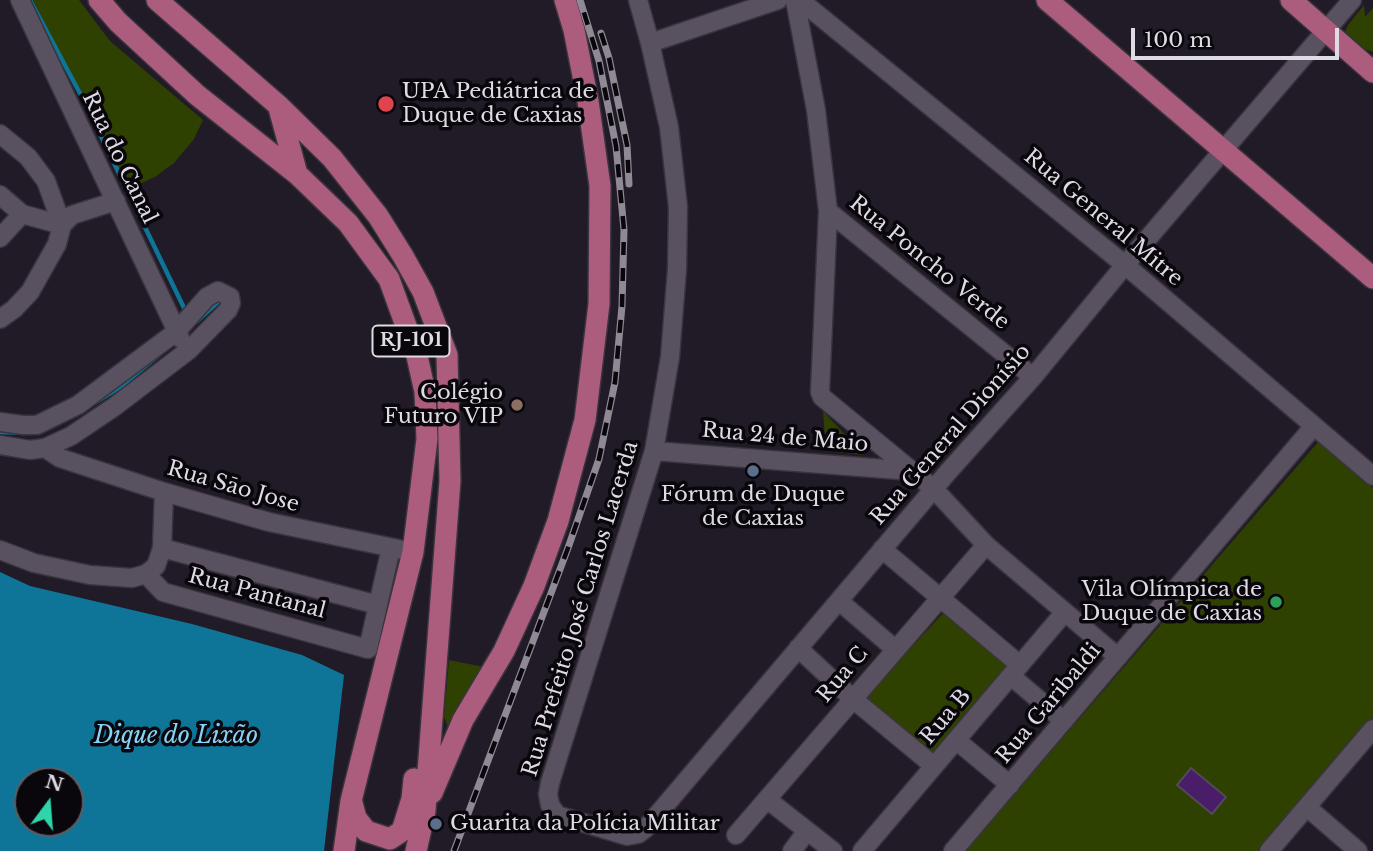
<!DOCTYPE html>
<meta charset="utf-8">
<style>
body{margin:0}
#map{position:relative;width:1373px;height:851px;overflow:hidden;background:#211a27;font-family:"Libre Baskerville",serif}
canvas{display:block}
.north{position:absolute;left:14px;top:767px;width:70px;height:70px;box-sizing:border-box;background:#09060c;border:2px solid #5f5b62;border-radius:50%;rotate:16deg;font-size:19px;font-weight:700;line-height:28px;text-align:center;color:#dfdbe4}
.north::after{content:'';display:block;margin:auto;width:24px;height:32px;background:#2fd4aa;clip-path:polygon(50% 0,100% 100%,50% 72%,0 100%)}
.scale{position:absolute;left:1131px;top:28px;width:208px;height:32px;box-sizing:border-box;border:4px solid #dfdbe4;border-top:0;padding-left:9px;font-size:21px;line-height:24px;white-space:nowrap;color:#dfdbe4;-webkit-text-stroke:5px #09060c;paint-order:stroke}
</style>
<div id="map">
<canvas width="1373" height="851"></canvas>
<div class="north">N</div>
<div class="scale">100 m</div>
</div>
<script>
const g = document.querySelector('canvas').getContext('2d');
g.lineJoin = 'round';
function fillPath(path, color) { g.fillStyle = color; g.fill(path, 'evenodd'); }
const poly = rows => new Path2D(rows.map(r => 'M' + r).join(''));
function strokePath(path, color, width, dash) { g.strokeStyle = color; g.lineWidth = width; g.lineCap = dash ? 'butt' : 'round'; g.setLineDash(dash || []); g.stroke(path); }
function label(font, color, halo, rows, align = 'center') {
  g.font = font + ' "Libre Baskerville",serif'; g.lineWidth = 7; g.setLineDash([]); g.textBaseline = 'middle'; g.strokeStyle = halo; g.fillStyle = color; for (const [text, x, y, turn = 0] of rows) {
    g.save(); g.translate(x, y); g.rotate((+turn || 0) * Math.PI / 180); g.textAlign = isNaN(turn) ? turn : align; if (halo) g.strokeText(text, 0, 0); g.fillText(text, 0, 0); g.restore();
  }
}
fillPath(poly([
 [33,0,79,0,110,41,203,120,194,139,174,163,155,177,137,185,130,184,119,170],
 [1364,5,1365,17,1373,8,1373,52,1364,49,1345,32,1348,25],
 [823,411,864,455,826,451],
 [1319,441,1373,488,1373,717,1258,851,965,851],
 [947,609,1010,663,935,757,862,700],
 [449,660,484,667,452,726,448,727,444,717]
]), '#2f4100');
fillPath(poly([
 [0,572,30,586,192,624,302,655,344,675,324,851,0,851],
 [28,781,70,781,70,823,28,823]
]), '#0f7598');
strokePath(poly([
 [30,0,83,99,186,312],
 [197,321,221,299],
 [96,402,120,387,159,355],
 [0,432,25,433]
]), '#0f7598', 4.5);
const building = poly([
 [1191,768,1226,797,1212,814,1177,785,1191,768]
]);
fillPath(building, '#491d67');
strokePath(building, '#524a59', 2);
const minor = poly([
 [20,0,180,338],
 [638,0,650,43,669,127,678,207,677,269,670,357,654,451,550,783,548,794,550,805,557,815,627,836,638,834,646,828,948,472,1033,377,1125,265,1352,0],
 [795,0,816,110,828,211,820,392,822,397,934,489,986,545,1118,657],
 [800,0,1125,265,1373,476],
 [650,43,778,0],
 [0,134,28,157,46,181,62,225],
 [0,195,22,214,62,225],
 [828,211,1033,377],
 [0,238,22,214],
 [0,319,14,309,30,292,57,244,62,225,72,215,116,201],
 [0,422,23,425,37,425,78,405,176,332,207,297,218,291,230,297,231,303,228,310,189,350,114,407,71,436,45,448,30,450,0,445],
 [45,448,60,458,164,492,269,522,413,552],
 [654,451,912,471],
 [162,548,378,605],
 [882,549,1020,665],
 [0,550,34,563,90,575,132,578,146,574,156,566,162,548,164,492],
 [146,574,163,592,368,649,391,548],
 [839,601,895,649],
 [798,648,853,699,934,766],
 [1011,676,1064,721],
 [956,740,1010,785],
 [768,800,833,851],
 [1308,808,1358,851],
 [736,835,986,545],
 [792,851,807,831],
 [862,851,1064,613],
 [953,851,1314,426],
 [1269,851,1373,729]
]);
const major = poly([
 [99,0,118,22,197,95,297,174,348,223,389,279,417,356,425,392,427,439,413,552,351,801,344,851],
 [157,0,279,106,332,158,378,216,403,256,423,292,447,355,450,481,425,811,416,851],
 [1047,0,1373,278],
 [1291,0,1373,72],
 [279,108,297,174],
 [432,793,463,720,504,651,534,586,558,521,585,420,599,304,600,186,588,101,574,30,565,0],
 [352,803,356,818,366,831,390,839,402,831,412,799,414,779]
]);
strokePath(minor, '#39343e', 21);
strokePath(major, '#39343e', 24);
strokePath(minor, '#595160', 18);
strokePath(major, '#ac5c7c', 21);
const rail = poly([
 [601,33,609,58,627,145,629,184],
 [454,851,568,548,599,459,615,382,622,306,624,230,616,146,599,61,580,0]
]);
strokePath(rail, '#8e8994', 7);
strokePath(rail, '#09060c', 4.5, [13]);
for (const [x, y, r, color] of [
 [386,104,9,"#e0444e"],
 [517,405,7,"#8d6e63"],
 [753,471,7,"#5c6f8a"],
 [1276,602,7,"#2e9e5b"],
 [436,824,7,"#5c6f8a"]
]) { const dot = new Path2D(); dot.arc(x, y, r, 0, 2 * Math.PI); g.fillStyle = color; g.fill(dot); strokePath(dot, '#09060c', 2.5); }
for (const [x, y, w] of [
 [411,341,77]
]) { const box = new Path2D(); box.roundRect(x - w / 2, y - 15.5, w, 31, 5); g.fillStyle = '#09060c'; g.fill(box); strokePath(box, '#dfdbe4', 2); }
label('bold 19px', '#dfdbe4', null, [
 ["RJ-101",411,341]
]);
label('21px', '#dfdbe4', '#09060c', [
 ["UPA Pediátrica de",402,92],
 ["Duque de Caxias",402,116],
 ["Colégio",503,393,"right"],
 ["Futuro VIP",503,417,"right"],
 ["Fórum de Duque",753,495,"center"],
 ["de Caxias",753,519,"center"],
 ["Vila Olímpica de",1262,590,"right"],
 ["Duque de Caxias",1262,614,"right"],
 ["Guarita da Polícia Militar",450,824]
], 'left');
label('21px', '#dfdbe4', '#09060c', [
 ["Rua do Canal",119,158,64],
 ["Rua General Mitre",1103,218,40],
 ["Rua Poncho Verde",929,263,39],
 ["Rua General Dionísio",951,435,-49],
 ["Rua 24 de Maio",785,438,5],
 ["Rua Sāo Jose",233,487,16],
 ["Rua Pantanal",257,594,15],
 ["Rua Prefeito José Carlos Lacerda",581,609,-73],
 ["Rua C",843,675,-50],
 ["Rua Garibaldi",1049,704,-50],
 ["Rua B",946,717,-50]
]);
label('italic 23px', '#85d4f8', '#09060c', [
 ["Dique do Lixão",176,737]
]);
</script>
